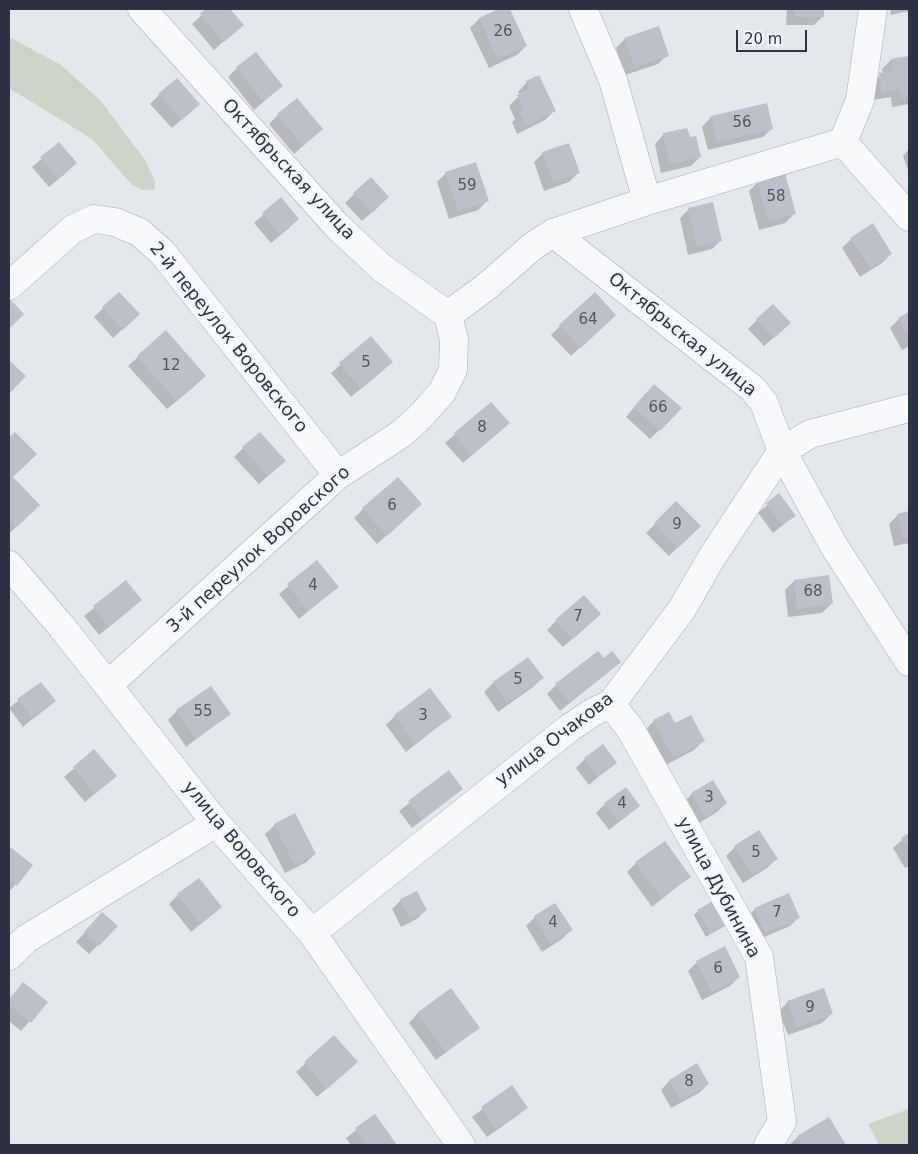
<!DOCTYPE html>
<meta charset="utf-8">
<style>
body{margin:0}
#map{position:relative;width:918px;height:1154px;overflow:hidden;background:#e4e7ec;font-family:"DejaVu Sans",sans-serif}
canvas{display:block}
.frame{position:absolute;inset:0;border:10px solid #2b3445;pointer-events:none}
.scale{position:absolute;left:736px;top:30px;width:71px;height:22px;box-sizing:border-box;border:2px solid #2b3445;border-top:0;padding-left:6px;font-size:15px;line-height:18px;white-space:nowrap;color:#2b3445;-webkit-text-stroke:4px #f4f6f9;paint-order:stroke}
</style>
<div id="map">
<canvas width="918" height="1154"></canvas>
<div class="frame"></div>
<div class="scale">20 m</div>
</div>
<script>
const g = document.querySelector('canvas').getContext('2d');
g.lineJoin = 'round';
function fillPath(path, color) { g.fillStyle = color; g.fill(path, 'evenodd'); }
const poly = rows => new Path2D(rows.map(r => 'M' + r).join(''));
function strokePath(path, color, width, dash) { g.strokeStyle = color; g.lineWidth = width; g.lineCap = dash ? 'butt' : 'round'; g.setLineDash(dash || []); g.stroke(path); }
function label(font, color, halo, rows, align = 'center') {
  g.font = font + ' "DejaVu Sans",sans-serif'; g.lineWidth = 4.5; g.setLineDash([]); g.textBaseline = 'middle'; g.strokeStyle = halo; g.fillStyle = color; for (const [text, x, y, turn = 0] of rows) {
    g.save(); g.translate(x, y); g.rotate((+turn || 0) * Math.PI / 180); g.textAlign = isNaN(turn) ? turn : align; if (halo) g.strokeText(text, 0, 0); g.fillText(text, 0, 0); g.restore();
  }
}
fillPath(poly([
 [9,37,61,65,101,101,145,160,155,181,154,190,143,190,132,185,92,139,9,88],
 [909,1109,909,1145,879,1145,868,1124]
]), '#c9d6c5');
fillPath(poly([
 [208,9,228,9,242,25,214,50,192,24],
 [501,9,508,9,526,46,517,55,489,68,470,28,479,19],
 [787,9,823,9,823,16,814,25,786,25],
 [890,9,909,9,909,11,891,15],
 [625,39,667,55,658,64,625,75,616,48],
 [909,57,909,104,892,107,891,97,873,100,870,83,883,74,882,69,891,60],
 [237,68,282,86,254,110,228,77],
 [527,82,554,111,545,120,517,134,512,122,515,119,509,106,520,95,518,92],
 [159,95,189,113,172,128,150,104],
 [766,105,772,128,763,137,708,150,702,127,711,117],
 [278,115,312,138,294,154,269,124],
 [664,134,689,139,700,157,691,166,661,173,655,144],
 [59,144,67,172,49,187,32,167],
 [909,149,909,173,903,156],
 [543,153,578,173,569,182,544,191,534,162],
 [446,173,487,201,478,210,449,219,437,182],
 [758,182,794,214,785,223,759,230,749,191],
 [354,194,379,206,362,221,345,203],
 [281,199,289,228,271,243,254,223],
 [689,209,721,240,712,249,688,255,680,218],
 [851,239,891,254,882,263,860,277,842,248],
 [119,293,129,323,113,338,94,317],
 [909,314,909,346,902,350,890,328,899,319],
 [757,320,780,332,764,346,748,329],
 [606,324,571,356,551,335,560,326],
 [166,332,196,385,167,409,128,366],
 [371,338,382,371,351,397,331,373],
 [645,394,659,430,650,439,626,417],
 [491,403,499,432,463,463,445,443],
 [15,434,11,478,38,505,9,534,9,440],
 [243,448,275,470,259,484,234,457],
 [779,495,794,516,773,533,758,513],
 [676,503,699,526,669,556,646,533],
 [363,509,411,513,377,544,354,518],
 [909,513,909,543,894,546,889,524,898,515],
 [317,562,337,587,299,619,279,594],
 [794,581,831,604,822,613,788,617,785,590],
 [126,582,131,609,99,635,84,616],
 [556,621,590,623,563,647,547,630],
 [619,662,560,711,547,694,556,685],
 [542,678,533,687,498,712,484,692,493,683],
 [41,683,54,701,23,727,9,708],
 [177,711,229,714,186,747,168,720],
 [669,713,675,725,703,741,694,750,664,766,645,730,654,721],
 [395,716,450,717,406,752,386,725],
 [94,751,115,776,85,802,64,777],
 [585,759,615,762,589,785,576,768],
 [449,772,462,789,412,828,399,811],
 [692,794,726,803,717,812,696,825,683,803],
 [605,804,639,806,609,830,596,813],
 [275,825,315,854,305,863,285,873,265,834],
 [909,834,909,866,905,868,893,848],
 [9,847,31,865,9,892],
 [735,847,776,859,767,868,743,883,726,856],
 [636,863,689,877,652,907,627,872],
 [788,894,799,917,790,926,755,941,745,919,754,910],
 [178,895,221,907,191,932,169,904],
 [401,900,426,910,417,919,401,927,392,909],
 [555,904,571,930,562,939,542,952,526,926,535,917],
 [698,911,727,923,706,937,694,915],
 [94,923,98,945,89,954,76,942],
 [697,962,739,977,730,986,702,1000,688,971],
 [23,984,46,1002,21,1031,9,1021,9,999],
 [788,1002,831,1014,822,1023,788,1035,779,1011],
 [418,1013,478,1028,436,1060,409,1023],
 [334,1037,347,1071,317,1097,296,1072],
 [670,1080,708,1084,699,1093,671,1108,661,1090],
 [512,1087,526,1107,517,1116,487,1137,472,1117],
 [375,1116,395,1145,351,1145,346,1138],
 [829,1119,845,1145,789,1145,798,1137]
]), '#0003');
fillPath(poly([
 [206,9,230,9,244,25,224,42,200,14],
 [498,9,510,9,527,46,498,59,479,18],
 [795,9,824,9,824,17,795,17],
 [659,26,669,56,634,67,624,38],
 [256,52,283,86,263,101,236,67],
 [909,56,909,97,901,98,900,89,882,92,879,73,893,71,891,59],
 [539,75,556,111,526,125,520,112,524,110,517,95,530,89,526,81],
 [177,78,200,104,182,120,158,94],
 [297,98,323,129,303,146,277,114],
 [767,103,773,129,717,142,711,116],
 [687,128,690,137,696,136,701,157,670,164,663,133],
 [59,142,77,163,59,179,40,157],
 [569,143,580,173,553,182,542,152],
 [476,162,489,201,458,211,445,172],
 [785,173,796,214,768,221,757,180],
 [371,177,389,197,372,213,353,193],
 [281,197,299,219,281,235,262,213],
 [713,202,722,241,697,246,688,208],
 [873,223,892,254,870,268,850,238],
 [119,292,140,314,123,330,102,307],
 [595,292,616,315,581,348,559,325],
 [10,299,24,314,9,329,9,301],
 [773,304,791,323,774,338,756,319],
 [909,312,909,339,898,318],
 [166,330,206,376,177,401,137,356],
 [371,336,393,362,361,389,339,363],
 [10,361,26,376,9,394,9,363],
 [654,384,682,408,660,431,634,407],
 [491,402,510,423,472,455,454,433],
 [15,432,37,454,13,477,40,505,17,527,9,518,9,438],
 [260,432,286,461,268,476,242,447],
 [398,477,422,504,387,536,362,508],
 [779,493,796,516,782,525,766,503],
 [676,501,701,526,678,548,654,523],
 [909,511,909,537,903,538,897,514],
 [317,560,339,587,308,611,287,584],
 [829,575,833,604,797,609,794,580],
 [126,580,142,600,109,627,93,606],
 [584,595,601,614,573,639,555,620],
 [598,651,604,658,612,651,621,662,570,703,555,684],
 [528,657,544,678,507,703,493,682],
 [41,682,56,701,33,719,17,699],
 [211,686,231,714,196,739,176,710],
 [430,688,452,717,415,743,394,715],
 [669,712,675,723,691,715,705,741,673,758,653,720],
 [603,744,617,763,598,777,584,758],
 [94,749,117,776,95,794,73,767],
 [449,770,463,789,422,820,408,801],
 [713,780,727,803,706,817,691,793],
 [626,787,640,806,619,822,604,803],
 [295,813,316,854,295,865,274,824],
 [759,830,778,859,753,875,734,846],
 [909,833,909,851,901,838],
 [665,841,691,877,661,898,635,862],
 [9,846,33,865,17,886,9,879],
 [199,878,222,907,201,924,177,894],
 [417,891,427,910,410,919,400,899],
 [789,893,800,918,765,933,754,908],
 [715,900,729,924,711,934,697,910],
 [555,903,573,930,551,944,534,916],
 [102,912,118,926,99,946,84,932],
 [725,946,740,977,712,992,696,961],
 [23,982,48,1002,31,1023,9,1005,9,1000],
 [451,988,480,1028,446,1052,417,1013],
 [824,988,833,1014,797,1027,787,1001],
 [334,1035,358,1062,327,1089,304,1062],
 [697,1063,709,1084,681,1100,669,1080],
 [512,1085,528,1108,496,1129,481,1107],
 [375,1114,397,1145,366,1145,355,1128],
 [829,1117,846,1145,803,1145,797,1136]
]), '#bbc0ca');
const minor = poly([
 [142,9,338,227,382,268,448,315],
 [583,9,613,80,647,201],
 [873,9,860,100,843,142,909,217],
 [553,233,753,389,764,403,782,451,834,546,909,662],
 [9,286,73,229,94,219,115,222,139,232,162,252,338,475],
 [448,315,486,287,533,246,553,233,647,201,843,142],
 [9,565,62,627,216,823,312,933,461,1145],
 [108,685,338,475,401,434,419,418,442,392,453,370,454,340,448,315],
 [611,704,631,730,759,957,782,1122,768,1145],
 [312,933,568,729,593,712,611,704,682,609,712,557,782,451,810,434,909,408],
 [9,956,26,939,216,823]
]);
strokePath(minor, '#a9aeb7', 29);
strokePath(minor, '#f7f8fa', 28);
label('15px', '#4f5766', null, [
 ["26",503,32],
 ["56",742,123],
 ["59",467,186],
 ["58",776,197],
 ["64",588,320],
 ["5",366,363],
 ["12",171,366],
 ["66",658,408],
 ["8",482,428],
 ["6",392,506],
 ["9",677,525],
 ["4",313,586],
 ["68",813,592],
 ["7",578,617],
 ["5",518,680],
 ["55",203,712],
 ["3",423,716],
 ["3",709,798],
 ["4",622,804],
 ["5",756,853],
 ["7",777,913],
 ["4",553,923],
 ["6",718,969],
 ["9",810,1008],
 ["8",689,1082]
]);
label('18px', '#2b3445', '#f4f6f9', [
 ["Октябрьская улица",288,170,47],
 ["Октябрьская улица",682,335,39],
 ["2-й переулок Воровского",228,338,51],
 ["3-й переулок Воровского",259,550,-42],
 ["улица Очакова",555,740,-37],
 ["улица Воровского",241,850,50],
 ["улица Дубинина",718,888,62]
]);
</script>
